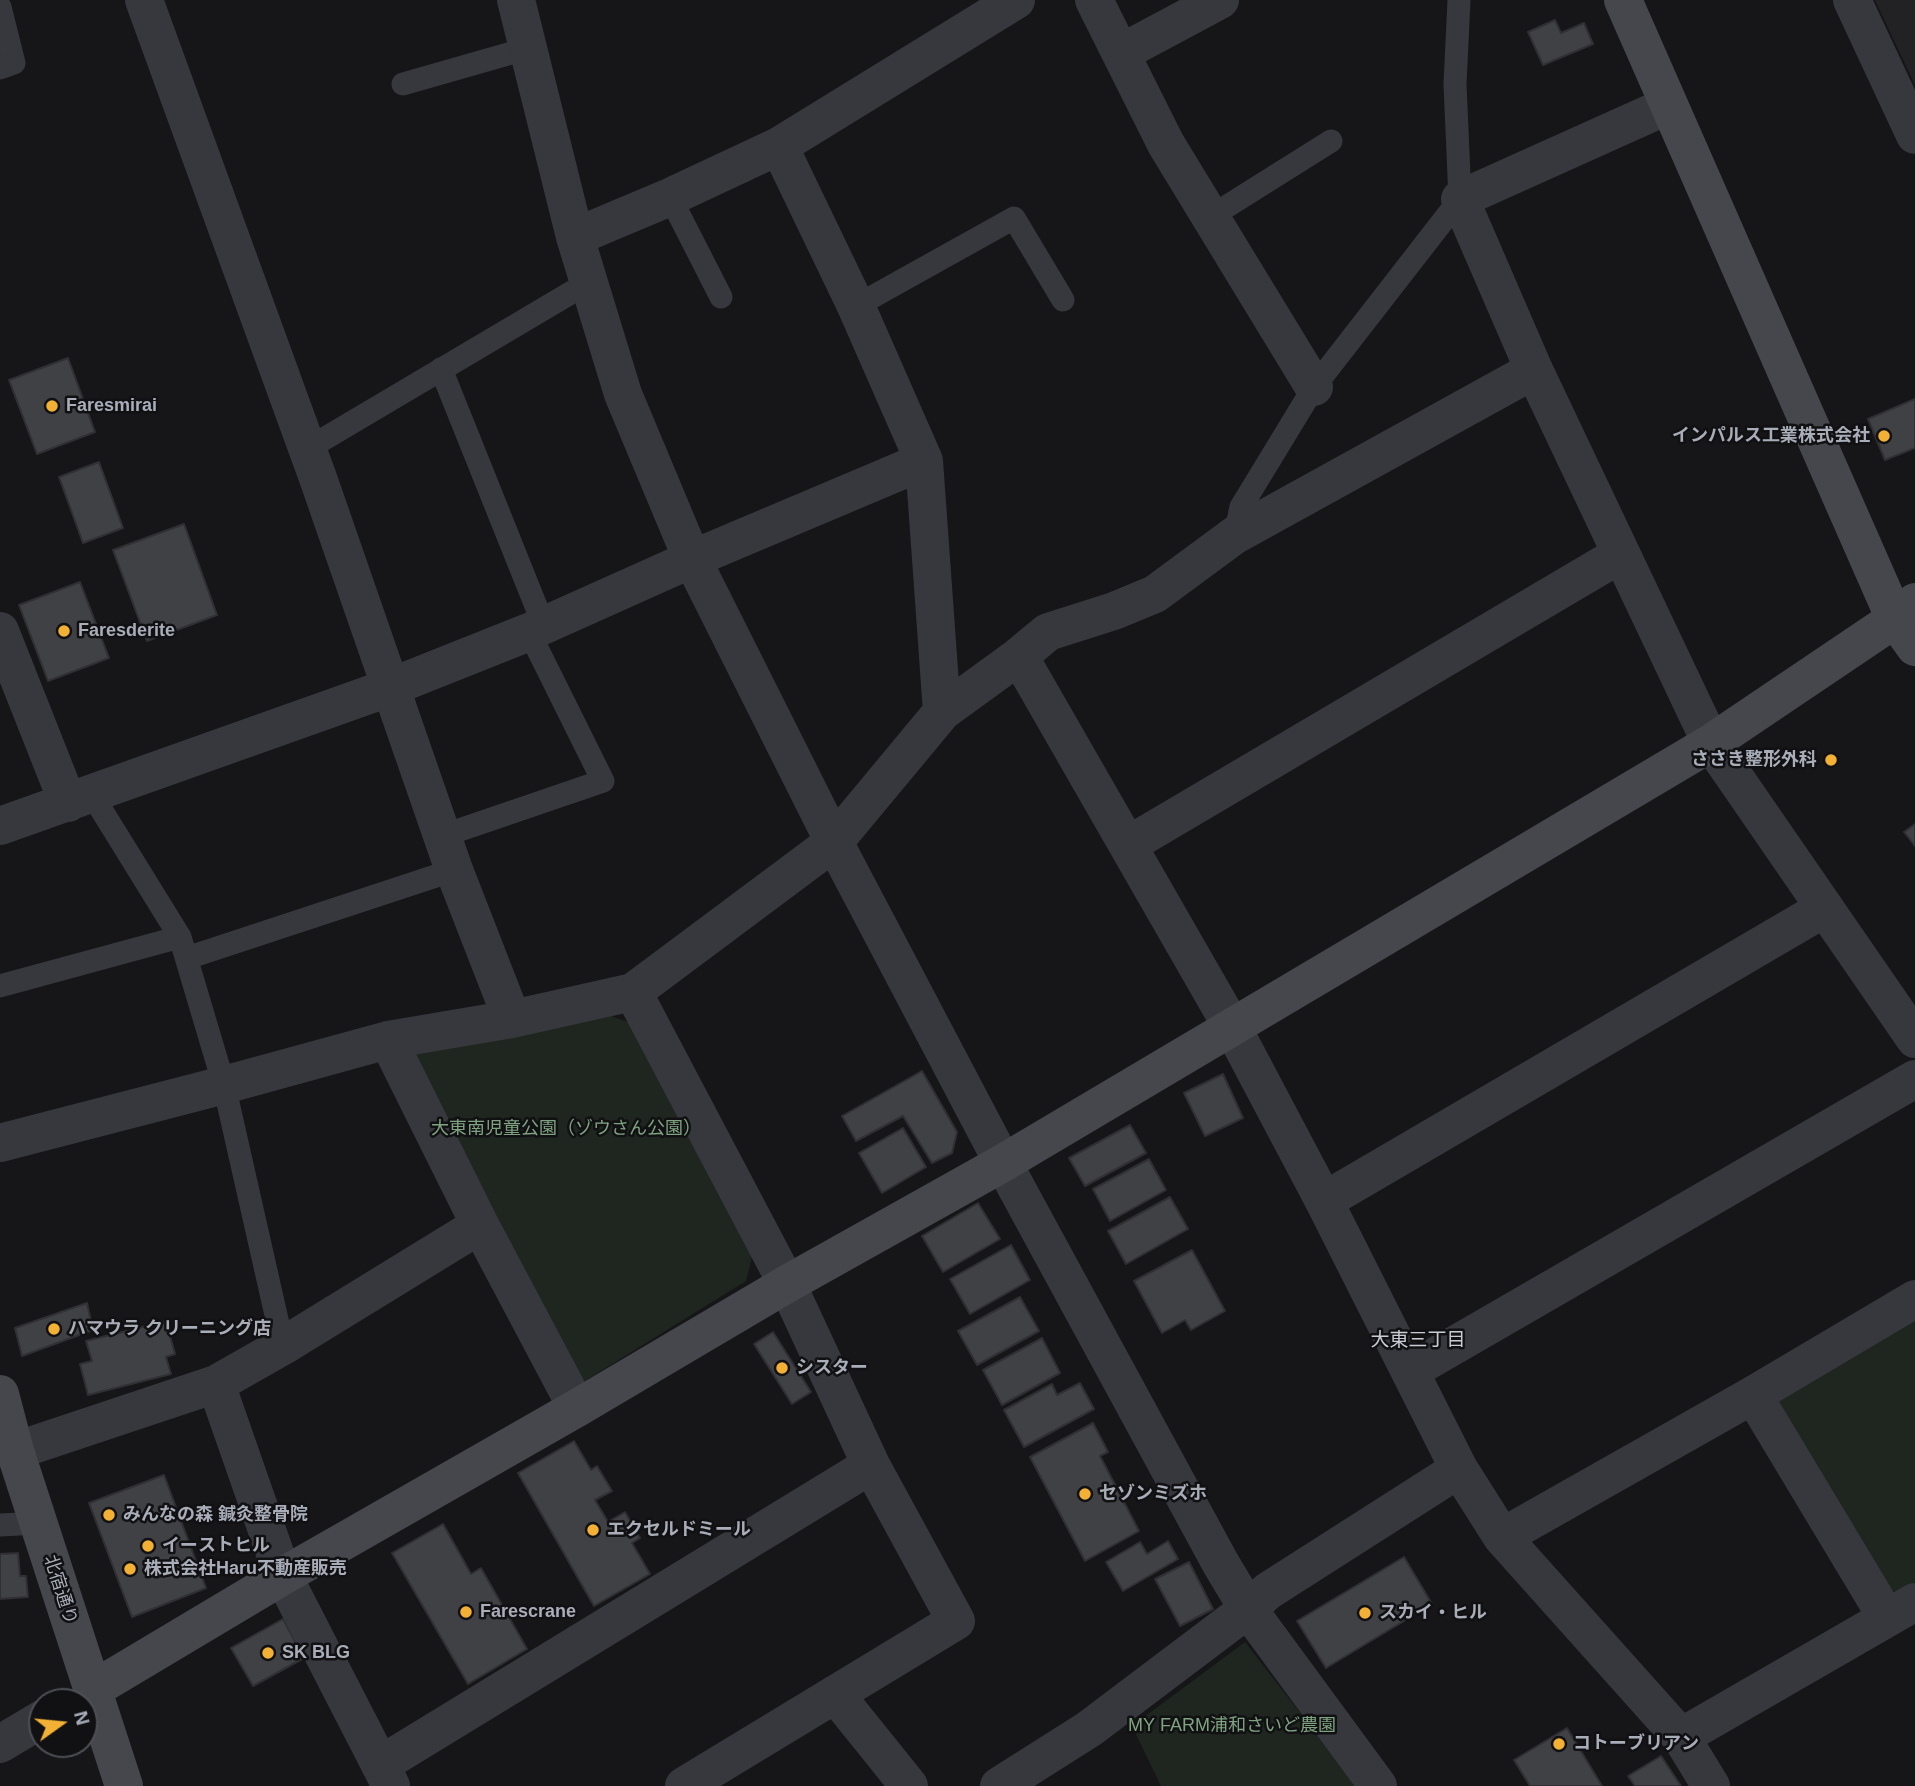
<!DOCTYPE html>
<meta charset="utf-8">
<style>
body{margin:0}
#map{position:relative;width:1915px;height:1786px;overflow:hidden;background:#161618;font-family:Arial,sans-serif}
canvas{display:block}
.north{position:absolute;left:28px;top:1688px;width:70px;height:70px;box-sizing:border-box;background:#111113;border:2px solid #4d4f55;border-radius:50%;rotate:75deg;font-size:19px;font-weight:700;line-height:28px;text-align:center;color:#a8adb8}
.north::after{content:'';display:block;margin:auto;width:24px;height:32px;background:#f2b134;clip-path:polygon(50% 0,100% 100%,50% 72%,0 100%)}
</style>
<div id="map">
<canvas width="1915" height="1786"></canvas>
<div class="north">N</div>
</div>
<script>
const g = document.querySelector('canvas').getContext('2d');
g.lineJoin = 'round';
function fillPath(path, color) { g.fillStyle = color; g.fill(path, 'evenodd'); }
const poly = rows => new Path2D(rows.map(r => 'M' + r).join(''));
function strokePath(path, color, width, dash) { g.strokeStyle = color; g.lineWidth = width; g.lineCap = dash ? 'butt' : 'round'; g.setLineDash(dash || []); g.stroke(path); }
function label(font, color, halo, rows, align = 'center') {
  g.font = font + ' Arial,"Noto Sans JP",sans-serif'; g.lineWidth = 5; g.setLineDash([]); g.textBaseline = 'middle'; g.strokeStyle = halo; g.fillStyle = color; for (const [text, x, y, turn = 0] of rows) {
    g.save(); g.translate(x, y); g.rotate((+turn || 0) * Math.PI / 180); g.textAlign = isNaN(turn) ? turn : align; if (halo) g.strokeText(text, 0, 0); g.fillText(text, 0, 0); g.restore();
  }
}
fillPath(poly([
 [1875,0,1915,0,1915,85]
]), '#222225');
fillPath(poly([
 [608,1015,631,1023,752,1257,746,1281,580,1384,413,1065,418,1044],
 [1915,1317,1915,1583,1898,1593,1878,1585,1776,1415,1780,1398],
 [1245,1642,1357,1786,1161,1786,1132,1726]
]), '#1e261f');
const building = poly([
 [1555,20,1561,33,1584,23,1593,44,1543,65,1528,32,1555,20],
 [68,358,95,432,37,454,9,380,68,358],
 [1915,399,1915,448,1885,460,1868,419,1915,399],
 [99,462,123,528,83,543,59,477,99,462],
 [184,524,217,615,147,641,113,550,184,524],
 [80,582,109,658,48,681,19,605,80,582],
 [1915,824,1915,846,1904,832,1915,824],
 [922,1071,957,1132,952,1153,932,1163,903,1116,856,1141,842,1116,922,1071],
 [1223,1074,1243,1118,1205,1136,1184,1093,1223,1074],
 [1130,1125,1146,1153,1085,1186,1069,1158,1130,1125],
 [903,1128,926,1167,882,1193,859,1153,903,1128],
 [1149,1159,1166,1190,1110,1221,1093,1189,1149,1159],
 [1170,1197,1188,1229,1126,1264,1108,1231,1170,1197],
 [978,1203,1000,1239,943,1272,922,1236,978,1203],
 [1011,1245,1030,1280,970,1314,950,1279,1011,1245],
 [1192,1250,1225,1311,1191,1330,1185,1320,1162,1333,1134,1281,1192,1250],
 [1020,1297,1039,1331,977,1365,958,1331,1020,1297],
 [87,1303,93,1330,22,1356,15,1328,87,1303],
 [166,1321,175,1354,166,1357,171,1374,88,1395,80,1364,92,1361,86,1341,166,1321],
 [773,1332,811,1392,792,1404,754,1344,773,1332],
 [1042,1338,1060,1373,1002,1405,983,1370,1042,1338],
 [1080,1383,1094,1409,1024,1447,1004,1410,1052,1384,1057,1395,1080,1383],
 [1093,1423,1108,1452,1100,1456,1139,1531,1085,1561,1030,1457,1093,1423],
 [574,1441,591,1470,597,1466,612,1491,595,1500,608,1522,625,1512,640,1538,632,1543,650,1574,594,1606,518,1473,574,1441],
 [164,1475,206,1588,132,1617,89,1503,164,1475],
 [443,1524,471,1574,481,1568,527,1649,468,1684,392,1553,443,1524],
 [1168,1541,1178,1559,1123,1591,1106,1562,1140,1542,1147,1554,1168,1541],
 [18,1553,20,1576,26,1576,28,1597,0,1599,0,1554,18,1553],
 [1404,1557,1432,1604,1326,1668,1297,1621,1404,1557],
 [1189,1562,1213,1609,1180,1626,1155,1579,1189,1562],
 [283,1619,304,1658,253,1686,231,1648,283,1619],
 [1567,1728,1602,1786,1530,1786,1514,1760,1567,1728],
 [1661,1756,1681,1786,1635,1786,1628,1776,1661,1756]
]);
fillPath(building, '#404145');
strokePath(building, '#303034', 2);
strokePath(poly([
 [0,7,14,63,0,68],
 [403,84,529,48],
 [670,197,721,297],
 [1210,217,1331,141],
 [856,306,1014,218,1063,300],
 [441,369,544,626],
 [307,449,589,282],
 [1235,535,1241,507,1314,387,1460,199,1455,84,1459,0],
 [91,793,180,937,224,1085,283,1346],
 [442,836,603,781,529,632],
 [187,958,454,870],
 [0,986,180,937],
 [0,1525,38,1523]
]), '#37383d', 23);
strokePath(poly([
 [144,0,318,478,454,870,512,1019],
 [516,0,575,237,623,394,692,559,834,842,1003,1163,1221,1564,1248,1609,1378,1786],
 [1094,0,1166,144,1314,387],
 [1852,0,1915,135],
 [1121,53,1220,0],
 [1669,105,1460,199,1534,370,1711,743,1915,1039],
 [575,237,670,197,779,146,1016,0],
 [0,631,68,803],
 [1019,656,1048,632,1114,611,1155,594,1235,535,1534,370],
 [942,712,1019,656,1232,1027,1324,1201,1459,1469,1502,1537,1681,1737,1711,1786],
 [0,826,391,687,529,632,692,559,924,461],
 [1128,845,1621,554],
 [633,992,787,1284,871,1465,956,1621,684,1786],
 [388,1040,480,1225,577,1408],
 [0,1143,224,1085,388,1040,512,1019,633,992,834,842,942,712,924,461,856,306,779,146],
 [1324,1201,1825,908],
 [1410,1371,1915,1079],
 [216,1384,283,1576,391,1786],
 [1753,1395,1887,1618],
 [15,1451,216,1384,283,1346,480,1225],
 [1502,1537,1753,1395,1915,1299],
 [835,1694,909,1786],
 [1681,1737,1915,1602],
 [0,1744,42,1719],
 [380,1765,871,1465],
 [999,1786,1089,1729,1248,1609,1268,1591,1459,1469]
]), '#37383d', 38);
strokePath(poly([
 [1623,0,1895,619,1915,647],
 [0,1394,15,1451,124,1786],
 [92,1690,283,1576,577,1408,787,1284,1003,1163,1711,743,1895,619,1915,602]
]), '#45474d', 38);
for (const [x, y, r, color] of [
 [52,406,7,"#f2b134"],
 [1884,436,7,"#f2b134"],
 [64,631,7,"#f2b134"],
 [1831,760,7,"#f2b134"],
 [54,1329,7,"#f2b134"],
 [782,1368,7,"#f2b134"],
 [1085,1494,7,"#f2b134"],
 [109,1515,7,"#f2b134"],
 [593,1530,7,"#f2b134"],
 [148,1546,7,"#f2b134"],
 [130,1569,7,"#f2b134"],
 [466,1612,7,"#f2b134"],
 [1365,1613,7,"#f2b134"],
 [268,1653,7,"#f2b134"],
 [1559,1744,7,"#f2b134"]
]) { const dot = new Path2D(); dot.arc(x, y, r, 0, 2 * Math.PI); g.fillStyle = color; g.fill(dot); strokePath(dot, '#111113', 2.5); }
label('bold 18px', '#a8adb8', '#111113', [
 ["Faresmirai",66,406],
 ["インパルス工業株式会社",1870,436,"right"],
 ["Faresderite",78,631],
 ["ささき整形外科",1817,760,"right"],
 ["ハマウラ クリーニング店",68,1329],
 ["シスター",796,1368],
 ["セゾンミズホ",1099,1494],
 ["みんなの森 鍼灸整骨院",123,1515],
 ["エクセルドミール",607,1530],
 ["イーストヒル",162,1546],
 ["株式会社Haru不動産販売",144,1569],
 ["Farescrane",480,1612],
 ["スカイ・ヒル",1379,1613],
 ["SK BLG",282,1653],
 ["コトーブリアン",1573,1744]
], 'left');
label('18px', '#7fa381', '#111113', [
 ["大東南児童公園（ゾウさん公園）",566,1129],
 ["MY FARM浦和さいど農園",1232,1726]
]);
label('18px', '#a8adb8', '#111113', [
 ["北宿通り",60,1590,72]
]);
label('19px', '#c9ccd4', '#111113', [
 ["大東三丁目",1418,1341]
]);
</script>
